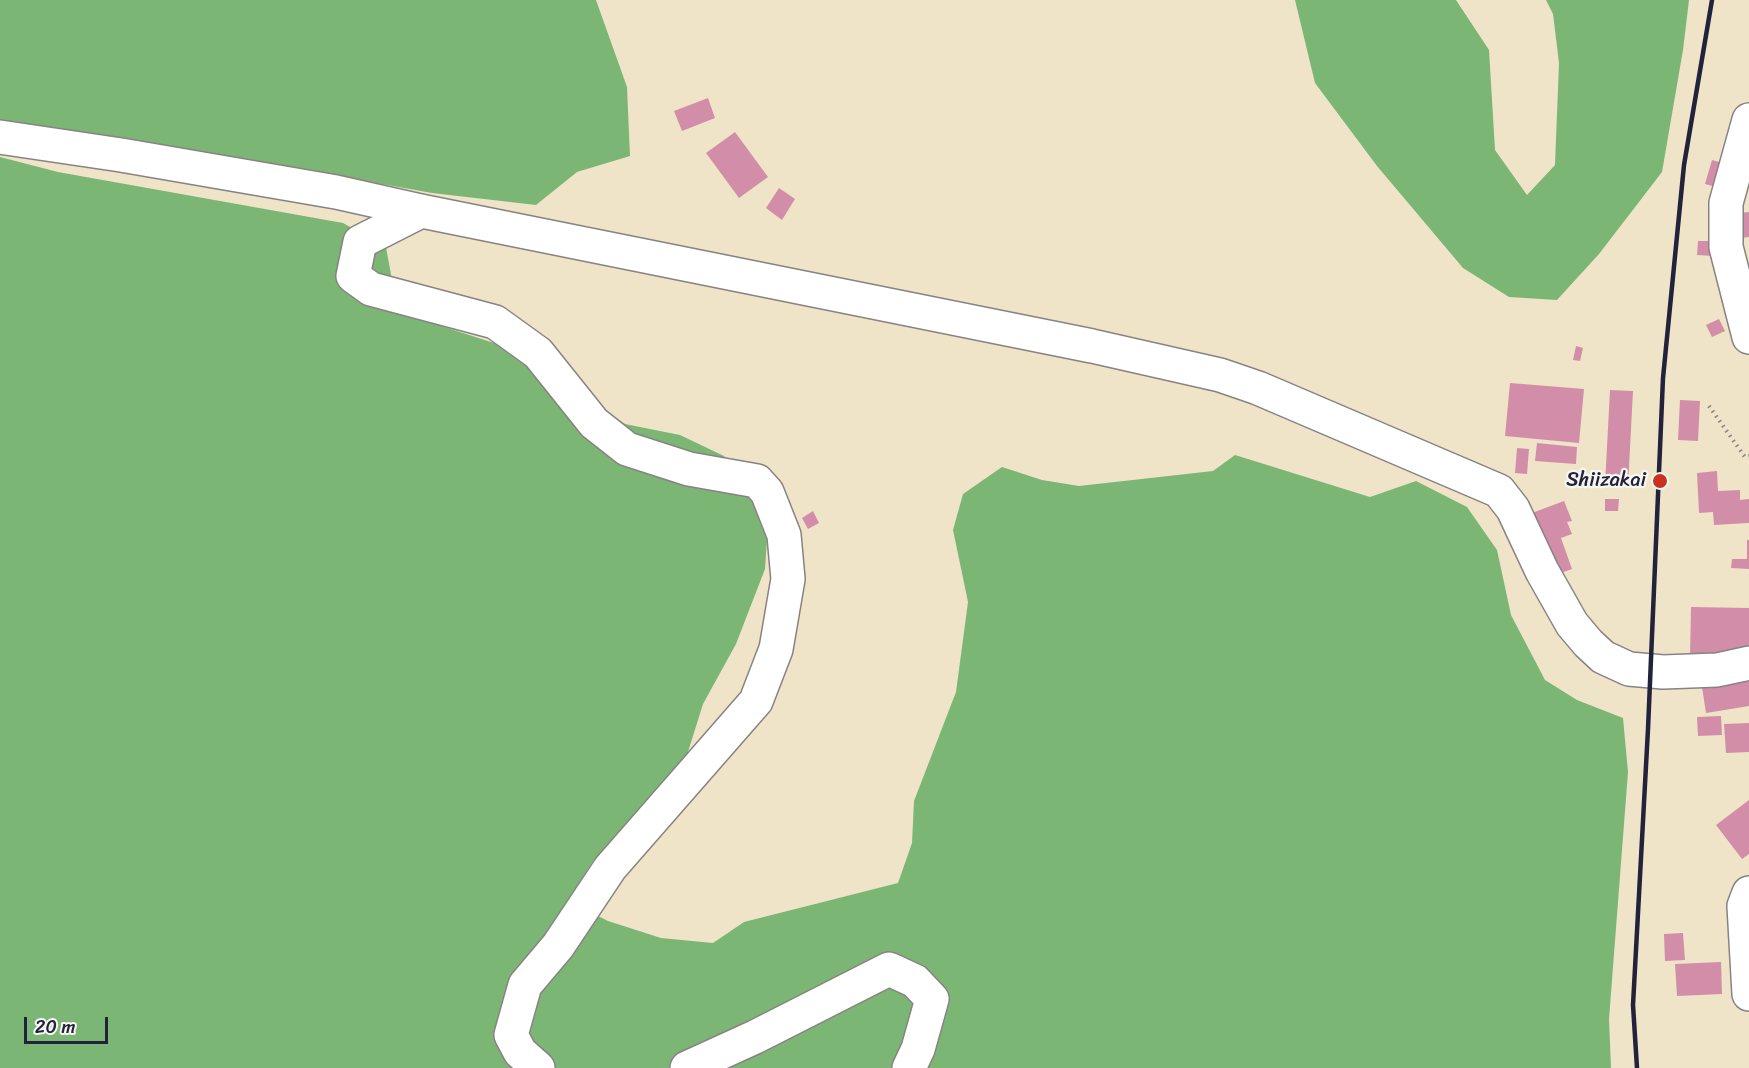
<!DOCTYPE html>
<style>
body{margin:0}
#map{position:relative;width:1749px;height:1068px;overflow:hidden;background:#efe4c8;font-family:Sriracha,sans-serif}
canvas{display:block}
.scale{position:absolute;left:24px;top:1017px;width:84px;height:27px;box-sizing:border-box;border:3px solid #22223b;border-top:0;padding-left:8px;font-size:18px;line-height:21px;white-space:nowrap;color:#22223b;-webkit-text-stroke:4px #f6f6f2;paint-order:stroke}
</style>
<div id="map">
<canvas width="1749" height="1068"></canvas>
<div class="scale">20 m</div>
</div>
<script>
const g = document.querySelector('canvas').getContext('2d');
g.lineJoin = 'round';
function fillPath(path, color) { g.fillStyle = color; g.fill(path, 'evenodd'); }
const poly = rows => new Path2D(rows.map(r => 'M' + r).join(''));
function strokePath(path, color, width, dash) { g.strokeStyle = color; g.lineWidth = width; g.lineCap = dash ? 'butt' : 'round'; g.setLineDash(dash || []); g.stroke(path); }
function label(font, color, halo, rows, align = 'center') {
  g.font = font + ' Sriracha,sans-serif'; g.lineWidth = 4.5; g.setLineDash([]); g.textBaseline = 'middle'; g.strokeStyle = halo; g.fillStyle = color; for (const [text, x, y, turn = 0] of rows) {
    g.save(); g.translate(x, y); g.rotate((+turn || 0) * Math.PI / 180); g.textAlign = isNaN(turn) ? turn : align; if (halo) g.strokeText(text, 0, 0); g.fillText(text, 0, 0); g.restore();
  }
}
fillPath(poly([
 [0,0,596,0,627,87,630,156,577,172,536,205,432,193,125,138,39,130,0,141],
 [1295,0,1456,0,1489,50,1495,150,1527,195,1555,165,1559,63,1553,14,1546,0,1689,0,1683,50,1662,172,1599,254,1557,300,1509,297,1463,268,1377,166,1315,83],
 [0,157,58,172,343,223,386,247,392,280,426,321,500,345,625,424,680,435,724,456,757,500,768,524,765,569,736,644,703,704,682,771,640,819,593,861,568,901,608,921,661,938,713,943,744,922,898,883,912,843,914,801,956,692,968,602,953,530,963,494,1002,467,1042,480,1079,486,1213,471,1235,455,1370,497,1416,481,1467,507,1497,550,1511,615,1545,680,1577,700,1623,718,1628,772,1609,1019,1611,1068,0,1068]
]), '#7cb674');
fillPath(poly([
 [708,98,715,118,682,131,674,111],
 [735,132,768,177,739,198,706,153],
 [1712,160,1723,163,1717,187,1705,184],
 [779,188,795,199,782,220,766,208],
 [1749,212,1749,237,1741,238,1738,213],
 [1698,241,1714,241,1713,256,1697,255],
 [1719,319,1725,331,1712,337,1706,325],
 [1576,346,1583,348,1580,361,1573,360],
 [1510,383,1584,389,1579,443,1505,436],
 [1610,390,1633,391,1628,486,1605,485],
 [1680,400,1700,401,1698,441,1678,440],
 [1537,443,1577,447,1576,464,1535,461],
 [1517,448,1529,449,1527,474,1515,473],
 [1717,471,1718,491,1740,490,1740,500,1749,499,1749,523,1714,525,1713,512,1699,513,1697,473],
 [1605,499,1619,499,1618,511,1605,511],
 [1564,501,1572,521,1567,522,1572,534,1561,538,1572,569,1555,575,1532,513],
 [813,511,819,523,808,529,802,518],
 [1747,540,1749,540,1749,569,1731,568,1732,559,1747,559],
 [1691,607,1749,608,1749,656,1690,657],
 [1749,679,1749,706,1706,713,1702,687],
 [1721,716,1722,735,1698,736,1697,717],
 [1749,723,1749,752,1726,753,1724,724],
 [1749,800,1749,854,1742,859,1716,825],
 [1683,933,1685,960,1665,961,1664,934],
 [1721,962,1722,994,1677,996,1675,964]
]), '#d28da9');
const minor = poly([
 [1749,120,1726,203,1726,247,1749,337],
 [0,137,121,155,336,192,421,211,1092,346,1220,375,1258,388,1499,491,1513,509,1542,571,1572,624,1588,643,1603,657,1629,669,1663,672,1717,670,1749,663],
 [421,211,360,242,353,276,371,289,495,322,538,353,594,423,627,449,689,469,757,481,767,492,784,535,788,579,776,649,756,701,610,868,558,946,525,985,511,1035,520,1052,538,1068],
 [1749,893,1744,906,1749,994],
 [687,1068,755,1037,889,969,915,981,932,999,918,1049,909,1068]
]);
strokePath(minor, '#888382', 36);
strokePath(poly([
 [1709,406,1745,457,1749,456]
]), '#888382', 4, [1.5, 4.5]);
strokePath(minor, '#fff', 33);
strokePath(poly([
 [1637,1068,1633,1005,1648,729,1663,378,1684,165,1712,0]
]), '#22223b', 4.5);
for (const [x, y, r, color] of [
 [1660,481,8,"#c8321e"]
]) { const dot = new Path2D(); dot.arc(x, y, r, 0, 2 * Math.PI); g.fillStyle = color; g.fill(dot); strokePath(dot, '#f6f6f2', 2); }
label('20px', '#22223b', '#f6f6f2', [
 ["Shiizakai",1646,481]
], 'right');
</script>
